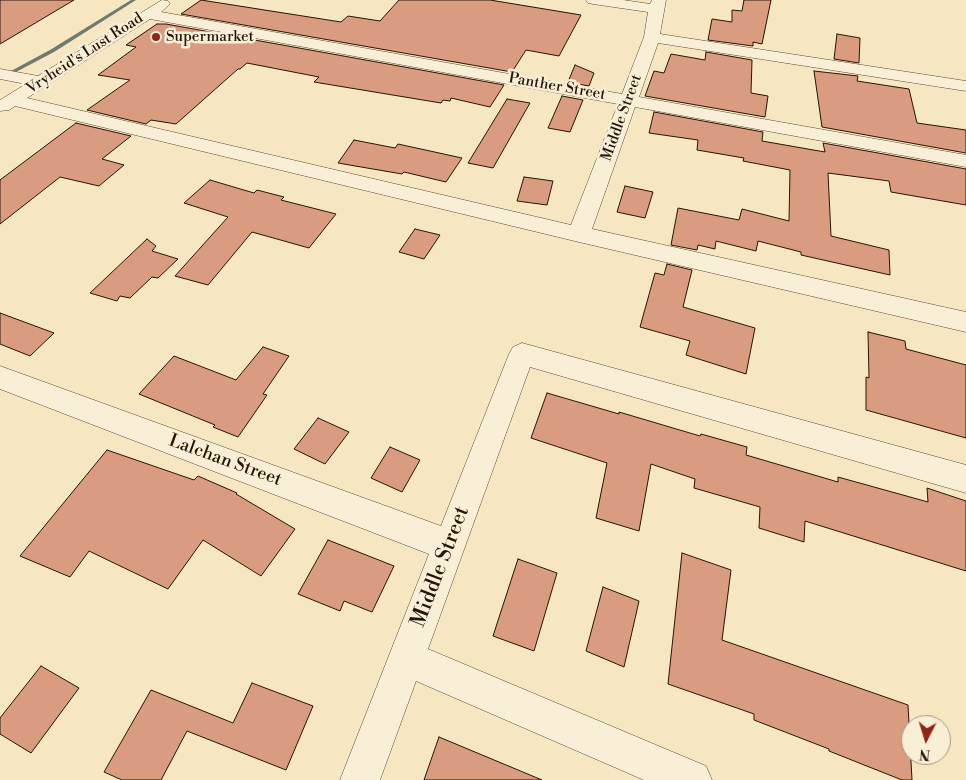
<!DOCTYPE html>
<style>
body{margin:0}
#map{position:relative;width:966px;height:780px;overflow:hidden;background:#f6e6c2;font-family:"Libre Bodoni",serif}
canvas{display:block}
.north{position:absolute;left:901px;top:715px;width:50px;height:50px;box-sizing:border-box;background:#f9efd7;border:1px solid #a59783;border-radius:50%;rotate:185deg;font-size:14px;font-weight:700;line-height:20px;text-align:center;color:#281406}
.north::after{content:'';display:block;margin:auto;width:18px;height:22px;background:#8f2418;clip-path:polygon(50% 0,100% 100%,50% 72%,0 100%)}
</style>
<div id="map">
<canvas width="966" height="780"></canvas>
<div class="north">N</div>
</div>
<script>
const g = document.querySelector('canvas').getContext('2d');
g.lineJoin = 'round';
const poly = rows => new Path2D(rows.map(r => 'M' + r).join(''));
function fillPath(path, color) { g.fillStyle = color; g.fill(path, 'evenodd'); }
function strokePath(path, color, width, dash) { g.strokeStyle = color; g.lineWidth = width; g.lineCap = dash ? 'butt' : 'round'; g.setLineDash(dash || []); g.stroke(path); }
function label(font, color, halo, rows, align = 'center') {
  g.font = font + ' "Libre Bodoni",serif'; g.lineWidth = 5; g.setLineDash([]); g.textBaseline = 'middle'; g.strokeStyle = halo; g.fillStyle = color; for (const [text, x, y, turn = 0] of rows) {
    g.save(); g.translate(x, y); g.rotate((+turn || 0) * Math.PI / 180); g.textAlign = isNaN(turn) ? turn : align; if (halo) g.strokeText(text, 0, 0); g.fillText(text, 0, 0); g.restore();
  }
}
fillPath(poly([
 [131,0,136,0,54,52,16,72,11,71,50,50,131,0]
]), '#6e7b6f');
const building = poly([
 [0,0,74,0,0,44,0,0],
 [201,0,341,22,348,16,380,21,399,0,490,0,581,15,559,56,526,50,512,72,181,14,201,0],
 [744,0,771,0,762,44,753,42,753,46,708,40,712,19,732,22,732,10,742,11,744,0],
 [157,24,166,24,504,85,490,107,451,98,450,101,443,100,441,103,314,82,319,77,247,63,240,69,238,69,176,124,151,120,146,124,87,110,130,80,98,75,136,47,126,45,157,24],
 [837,34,860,38,859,63,834,59,837,34],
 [706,52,752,60,751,93,768,96,765,117,645,96,654,71,664,73,671,54,705,60,706,52],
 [575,65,594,73,589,86,568,82,575,65],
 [814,71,858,76,857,81,909,89,917,123,966,130,966,153,822,127,814,71],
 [562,96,583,100,570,132,548,128,562,96],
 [507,99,530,103,493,168,468,163,507,99],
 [654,112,763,132,762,141,825,152,823,143,966,169,966,205,891,192,889,181,828,173,831,236,889,250,890,275,801,255,801,252,758,241,756,251,716,241,715,249,698,245,697,250,671,245,678,208,739,220,742,209,789,221,790,170,743,161,744,158,697,150,698,140,649,133,654,112],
 [76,123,131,136,102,159,124,165,99,186,60,177,0,224,0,180,76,123],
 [354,140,395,148,398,144,462,158,446,182,404,172,402,174,338,163,354,140],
 [524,177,553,181,547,205,517,201,524,177],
 [210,180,254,193,257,190,284,197,281,200,336,214,309,248,252,232,208,285,175,276,228,217,184,203,210,180],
 [625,186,653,192,645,218,617,212,625,186],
 [415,229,440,235,424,259,399,252,415,229],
 [147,239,156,246,152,251,178,259,158,278,152,277,130,298,120,296,117,301,90,293,147,239],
 [667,264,692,270,683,307,755,328,746,374,686,355,690,341,640,327,655,273,664,275,667,264],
 [0,313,54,333,30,356,0,344,0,313],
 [868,332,905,341,906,349,966,365,966,438,866,410,866,377,869,378,868,332],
 [263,347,289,356,263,394,267,395,238,437,213,427,215,425,139,394,174,356,236,380,263,347],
 [547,393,619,414,619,412,700,436,701,434,747,447,746,455,838,482,838,477,928,502,927,488,966,501,966,571,805,521,804,542,759,528,760,507,694,488,695,479,651,464,639,531,596,518,607,463,531,438,547,393],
 [318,418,349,432,325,464,294,449,318,418],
 [390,447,420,460,402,492,371,478,390,447],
 [107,450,194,480,198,476,237,493,236,494,295,529,261,576,203,540,168,589,89,551,70,577,20,556,107,450],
 [328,540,394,566,372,612,344,601,340,611,298,594,328,540],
 [682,553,731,570,722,640,908,705,912,780,902,780,829,751,829,749,754,720,754,714,668,684,682,553],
 [518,559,557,573,534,651,493,636,518,559],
 [603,587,639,601,624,667,586,651,603,587],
 [41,666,79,688,31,753,0,734,0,718,41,666],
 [252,683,313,706,286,770,187,731,161,780,122,780,104,772,151,690,233,723,252,683],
 [439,737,542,780,424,780,439,737]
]);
fillPath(building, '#da9c81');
strokePath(building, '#281406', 1);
const minor = poly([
 [162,0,168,1,170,4,161,12,622,94,644,37,648,12,593,4,588,3,586,0,623,0,650,4,652,0,666,0,660,34,966,81,966,91,658,43,639,97,966,155,966,167,635,107,592,229,966,312,966,332,579,242,15,106,9,110,0,111,0,100,26,84,0,79,0,69,38,76,162,0],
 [150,19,618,104,571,225,27,98,150,19],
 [522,343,966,465,966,493,530,367,428,649,706,766,712,780,644,780,416,681,380,780,340,780,429,554,0,389,0,366,441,526,509,354,513,347,522,343]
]);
strokePath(minor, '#5c4835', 1);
fillPath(minor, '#f9efd7');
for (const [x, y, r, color] of [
 [156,37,5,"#8f2418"]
]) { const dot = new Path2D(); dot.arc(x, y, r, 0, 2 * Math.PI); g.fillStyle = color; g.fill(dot); strokePath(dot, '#f9efd7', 2); }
label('15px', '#281406', '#f9efd7', [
 ["Supermarket",166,37]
], 'left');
label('15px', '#281406', '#f9efd7', [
 ["Vryheid's Lust Road",85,54,-33],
 ["Panther Street",557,87,10],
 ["Middle Street",622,118,-70]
]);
label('18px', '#281406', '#f9efd7', [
 ["Lalchan Street",225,461,20]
]);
label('21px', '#281406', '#f9efd7', [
 ["Middle Street",441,567,-69]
]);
</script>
